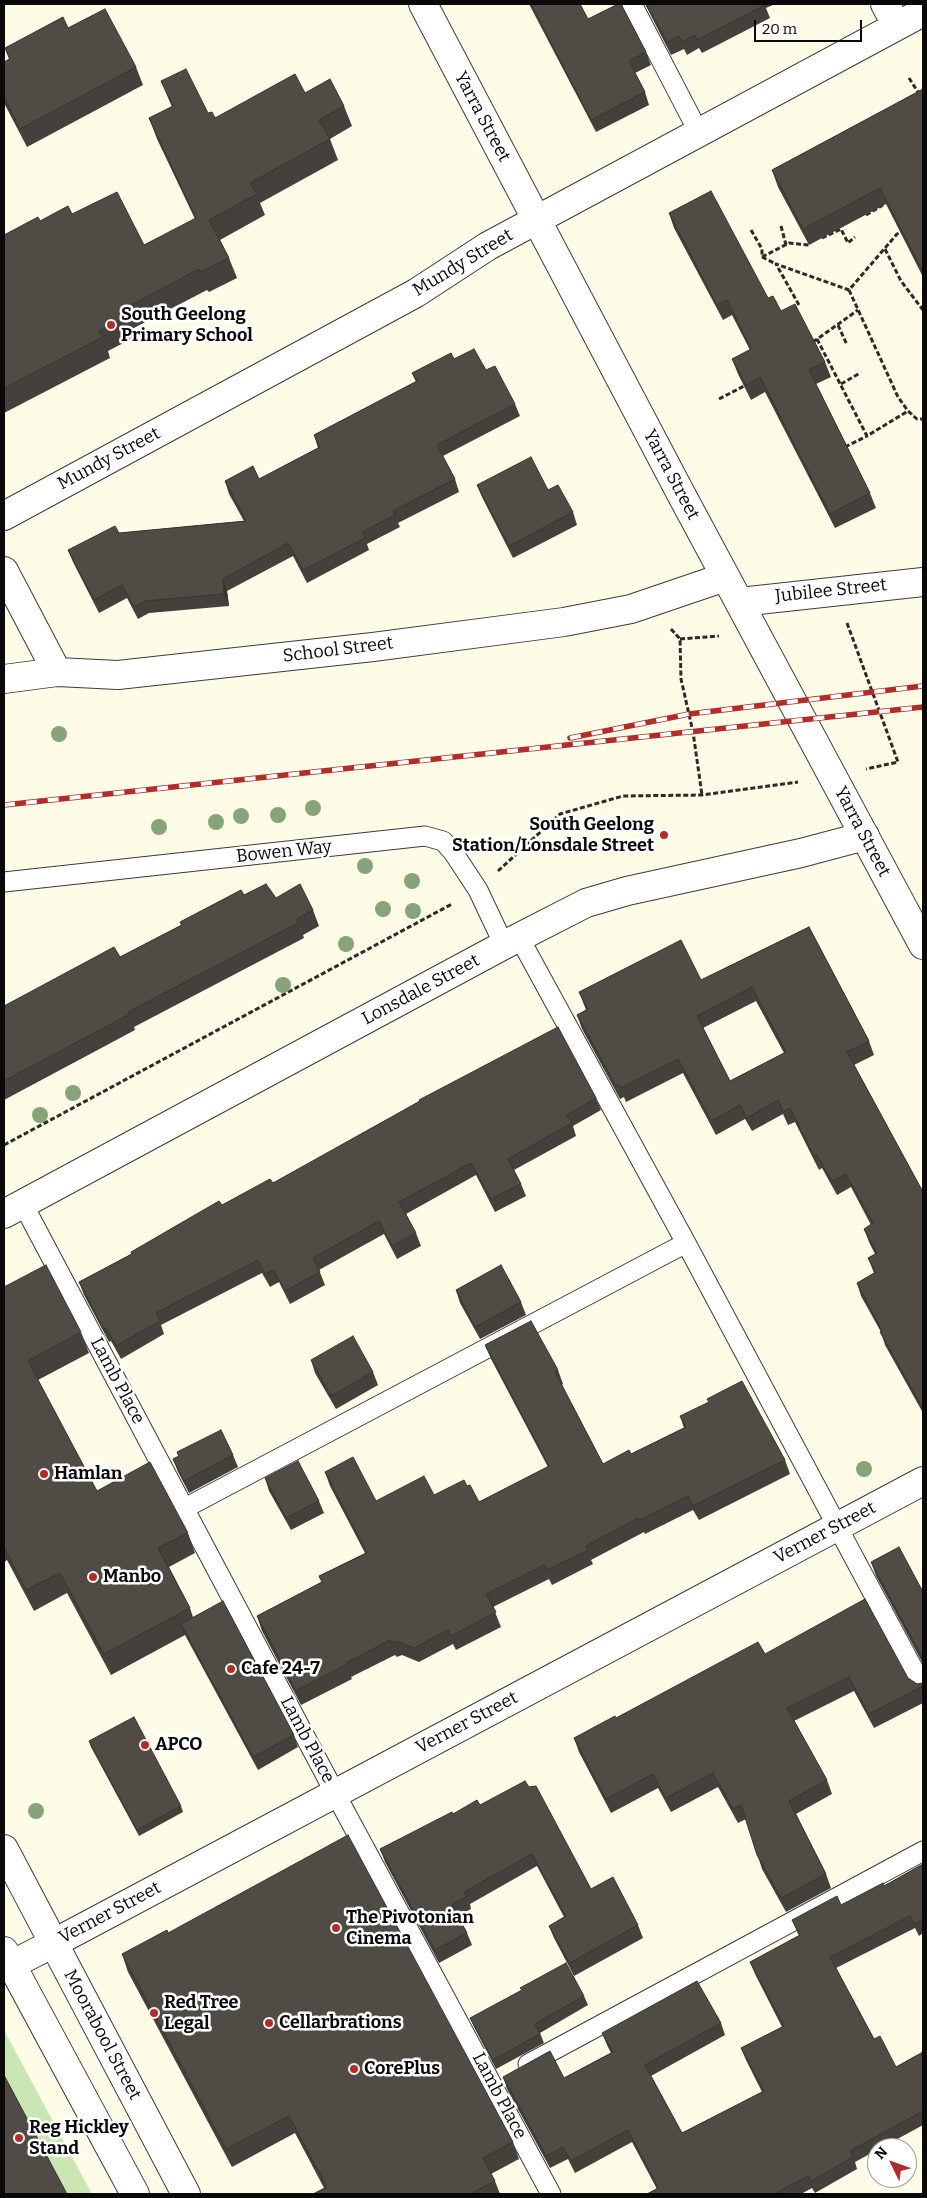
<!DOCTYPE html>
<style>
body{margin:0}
#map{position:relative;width:927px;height:2198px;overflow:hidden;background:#fefbe7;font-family:Bitter,serif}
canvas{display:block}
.frame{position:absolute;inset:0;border:5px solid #090909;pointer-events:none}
.north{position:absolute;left:867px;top:2138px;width:50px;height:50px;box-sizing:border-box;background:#fff;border:1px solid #9d9d9d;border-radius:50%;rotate:312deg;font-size:14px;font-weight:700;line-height:20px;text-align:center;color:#090909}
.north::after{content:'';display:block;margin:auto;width:18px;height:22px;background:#b22c29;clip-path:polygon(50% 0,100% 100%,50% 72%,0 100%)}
.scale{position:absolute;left:754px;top:20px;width:108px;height:22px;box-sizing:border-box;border:2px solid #090909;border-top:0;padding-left:6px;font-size:15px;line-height:18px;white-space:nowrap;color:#090909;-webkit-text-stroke:4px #fff;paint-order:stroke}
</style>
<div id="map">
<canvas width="927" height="2198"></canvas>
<div class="frame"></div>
<div class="north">N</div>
<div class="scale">20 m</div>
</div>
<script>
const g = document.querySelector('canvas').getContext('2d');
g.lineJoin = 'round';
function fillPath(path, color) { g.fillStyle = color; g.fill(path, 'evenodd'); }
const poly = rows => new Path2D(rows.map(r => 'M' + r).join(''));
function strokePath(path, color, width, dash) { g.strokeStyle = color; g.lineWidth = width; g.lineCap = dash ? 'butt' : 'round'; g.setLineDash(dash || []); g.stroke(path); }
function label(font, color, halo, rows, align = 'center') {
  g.font = font + ' Bitter,serif'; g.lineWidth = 5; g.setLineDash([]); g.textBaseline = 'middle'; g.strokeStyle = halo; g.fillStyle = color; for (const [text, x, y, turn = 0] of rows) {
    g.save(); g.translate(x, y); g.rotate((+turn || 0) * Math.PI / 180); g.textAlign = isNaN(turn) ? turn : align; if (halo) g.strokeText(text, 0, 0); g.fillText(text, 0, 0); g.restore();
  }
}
fillPath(poly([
 [4,2030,92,2194,4,2194]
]), '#cae6b3');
const service = poly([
 [632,4,699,133],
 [4,882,425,836,443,841,453,852,478,890,504,945],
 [519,937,686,1243,923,1687],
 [23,1204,335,1793,551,2194],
 [185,1508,686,1243],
 [528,2064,923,1851]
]);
const minor = poly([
 [885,4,897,26],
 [4,516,416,293,488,246,923,12],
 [4,571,57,672],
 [740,602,923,582],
 [4,679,57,672,118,675,373,647,564,622,631,609,725,577],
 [4,1214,504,945,586,903,627,891,801,853,865,836],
 [54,1943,923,1481]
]);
const tertiary = poly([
 [423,4,680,492,923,945],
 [4,1849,186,2194],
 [4,1951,135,2194],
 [11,1965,54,1943]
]);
strokePath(service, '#3c3c3c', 21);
strokePath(minor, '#3c3c3c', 30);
strokePath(tertiary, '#3c3c3c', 30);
strokePath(poly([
 [909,78,923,100],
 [866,215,883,205],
 [781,226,786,245],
 [751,230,762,249,762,257,776,264],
 [822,238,841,229,848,243,855,237],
 [885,249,901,281,923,310],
 [762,257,789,243,809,245],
 [849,290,898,397,908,411,917,419,923,419],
 [799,305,776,264,849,290,897,234,903,231],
 [838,325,847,345],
 [817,339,867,436,908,411],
 [813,342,858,310],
 [841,384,860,373],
 [719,399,744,386],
 [845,447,867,436],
 [847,623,898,762,866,769],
 [671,629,680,639,681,679,693,732,702,795],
 [680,639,719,636],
 [498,871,560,814,623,796,702,795,798,782],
 [4,1145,452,904]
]), '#2b2b2b', 3, [5, 2.5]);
strokePath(service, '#fff', 19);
strokePath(minor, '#fff', 28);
strokePath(tertiary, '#fff', 28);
const rail = poly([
 [570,738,689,714,923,686],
 [4,805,923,707]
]);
strokePath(rail, '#b22c29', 5.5);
strokePath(rail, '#fff', 4, [11]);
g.fillStyle = '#87a478';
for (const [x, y] of [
 [59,734],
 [313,808],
 [278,815],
 [241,816],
 [216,822],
 [159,827],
 [365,866],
 [412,881],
 [383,909],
 [413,911],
 [346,944],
 [283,985],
 [73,1093],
 [40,1115],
 [864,1469],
 [36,1811]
]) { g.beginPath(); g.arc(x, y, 8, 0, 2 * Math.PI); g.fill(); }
fillPath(poly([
 [529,4,580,4,588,19,646,52,651,65,635,73,645,92,649,105,596,132],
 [645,4,775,4,766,8,770,18,702,53,699,48,687,55,684,49,671,55],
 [68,28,136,67,143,85,27,147,4,103,4,62,9,59,5,48],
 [161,81,215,118,305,93,344,106,352,126,330,139,338,160,260,203,265,215,220,240,229,258,237,278,209,292,207,290,130,330,133,338,108,351,110,358,4,413,4,239,40,221,72,214,144,245,195,219,157,139,149,118,172,107],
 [923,89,923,277,886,204,809,245,778,187,772,170],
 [669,213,768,298,781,311,825,362,831,377,816,384,870,493,876,508,835,528,765,392,751,400,738,374,732,359,750,350,732,315,723,320,674,228],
 [454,359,486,370,515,404,520,416,443,456,455,479,459,492,398,523,400,527,367,544,369,550,307,583,293,556,227,591,229,606,149,613,138,619,127,598,99,613,73,562,68,550,119,533,244,521,229,494,225,481,259,479,318,448,314,435,416,382,412,373],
 [477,485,548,490,573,512,577,525,513,558,482,497],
 [244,895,276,898,313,910,319,926,303,935,304,938,134,1027,135,1030,4,1100,4,1006,120,957,181,925,180,922],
 [809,927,869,1041,874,1055,854,1065,923,1192,923,1413,885,1345,881,1332,861,1296,857,1283,874,1273,868,1258,875,1254,869,1242,864,1229,871,1225,851,1187,837,1195,822,1168,819,1170,795,1122,788,1125,783,1114,752,1131,745,1119,716,1135,683,1073,626,1102,624,1097,620,1099,582,1029,577,1015,586,1010,579,992,701,980],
 [756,1001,784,1053,730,1081,703,1028],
 [596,1098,601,1110,573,1126,576,1136,514,1170,521,1184,526,1196,495,1212,476,1175,406,1214,416,1233,421,1246,397,1259,384,1234,319,1270,325,1285,290,1304,279,1282,270,1287,262,1273,161,1325,164,1334,121,1359,111,1341,109,1342,84,1295,79,1282,222,1205,273,1183],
 [4,1287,81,1332,89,1353,38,1380,97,1491,188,1533,195,1553,169,1567,190,1608,193,1617,294,1735,298,1747,258,1770,185,1635,111,1675,67,1593,34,1611,7,1560,4,1562],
 [456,1290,521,1302,526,1315,480,1339,460,1303],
 [485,1345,558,1370,563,1384,562,1385,603,1464,631,1454,684,1428,680,1416,785,1460,790,1474,699,1520,693,1510,645,1534,644,1532,591,1560,593,1564,552,1585,549,1579,493,1607,501,1627,456,1650,453,1644,419,1662,402,1655,397,1657,395,1655,351,1677,352,1679,301,1705,262,1631,257,1616,322,1582,319,1576,365,1553,330,1486,325,1472,376,1501,434,1495,467,1486,479,1502,548,1467,491,1359],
 [311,1360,373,1372,378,1385,336,1409,315,1373],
 [177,1452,233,1455,238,1467,189,1493,178,1472,173,1459,179,1456],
 [265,1478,319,1501,324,1513,291,1530,269,1491],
 [871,1562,923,1592,923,1664,876,1576],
 [765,1654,908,1678,917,1684,923,1683,923,1703,874,1728,854,1691,794,1721,827,1780,832,1794,796,1814,826,1874,831,1888,786,1912,762,1869,746,1819,738,1823,718,1787,671,1812,658,1788,611,1813,579,1752,574,1738,616,1718],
 [89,1741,181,1806,183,1812,139,1836,91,1747],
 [480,1805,638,1925,643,1938,574,1976,554,1938,549,1926,564,1917,537,1866,470,1904,471,1909,458,1916,467,1933,472,1945,439,1963,385,1862,380,1849,453,1814],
 [923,1864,923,1933,919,1936,915,1928,836,1968,874,2039,896,2067,923,2052,923,2125,881,2148,877,2148,877,2150,855,2162,857,2169,815,2193,812,2188,801,2194,647,2194,657,2189,632,2142,575,2173,568,2159,550,2168,507,2089,503,2077,564,2078,611,2053,607,2045,602,2033,721,2023,725,2035,651,2076,682,2133,762,2092,746,2060,741,2048,782,2027,755,1974,750,1962,799,1936,792,1920,841,1905,884,1886],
 [168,1933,513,2142,519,2159,491,2174,495,2181,500,2194,313,2194,324,2188,295,2133,232,2167,128,1972,122,1954],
 [584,1996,588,2005,540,2033,544,2043,496,2069,474,2027,470,2018]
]), '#46403c');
fillPath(poly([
 [223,579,227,591,229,606,224,594]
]), '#393431');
const building = poly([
 [531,4,580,4,588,19,618,4,621,4,646,52,629,61,645,92,591,120,531,4],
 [646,4,765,4,765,5,697,40,695,35,682,42,679,36,667,42,646,4],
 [105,9,136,67,20,129,4,97,4,62,10,59,5,48,63,17,68,28,105,9],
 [186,69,208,113,212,112,215,118,295,74,305,93,330,79,344,106,319,120,330,139,250,183,257,194,209,220,229,258,201,272,199,269,122,310,126,317,99,331,103,337,4,388,4,239,5,239,4,235,38,217,40,221,68,206,72,214,117,192,144,245,196,218,149,118,173,106,161,81,186,69],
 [923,89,923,272,880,188,803,229,772,170,923,89],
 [711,191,768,298,773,296,781,311,795,304,825,362,809,370,870,493,830,514,760,377,746,385,732,359,751,349,727,300,717,305,669,213,711,191],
 [474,349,486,370,495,366,515,404,437,445,455,479,393,511,395,515,362,532,365,538,303,570,288,543,223,579,224,594,145,601,134,607,122,585,94,600,68,550,115,526,119,533,246,521,225,481,253,466,259,479,320,447,314,435,417,381,412,373,451,353,454,359,474,349],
 [531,457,548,490,558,485,573,512,509,546,477,485,531,457],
 [266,884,276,898,300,884,313,910,297,919,298,923,128,1012,130,1014,4,1081,4,1006,114,947,120,957,182,925,180,922,241,890,244,895,266,884],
 [809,927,869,1041,847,1052,923,1192,923,1404,921,1405,880,1332,882,1331,857,1283,876,1272,868,1258,877,1253,864,1229,873,1223,846,1174,832,1181,817,1155,814,1156,790,1108,783,1112,778,1100,747,1118,740,1105,711,1121,678,1059,621,1088,619,1084,616,1086,577,1015,588,1009,579,992,681,940,701,980,809,927],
 [752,987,786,1052,730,1081,697,1016,752,987],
 [558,1027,596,1098,567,1115,572,1123,508,1159,521,1184,491,1199,471,1163,399,1202,416,1233,392,1246,379,1221,313,1258,320,1272,285,1291,274,1270,265,1274,258,1260,156,1313,160,1321,116,1346,106,1328,104,1329,79,1282,132,1254,131,1252,219,1201,222,1205,270,1179,273,1183,420,1101,419,1100,558,1027],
 [46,1265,81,1332,28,1361,97,1491,150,1462,188,1533,158,1548,190,1608,104,1654,60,1573,26,1590,4,1547,4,1287,46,1265],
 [501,1265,521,1302,475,1327,456,1290,501,1265],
 [531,1321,558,1370,555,1372,603,1464,629,1450,631,1454,686,1427,680,1416,709,1402,707,1399,742,1381,785,1460,693,1506,688,1496,640,1520,638,1518,586,1546,588,1550,547,1570,544,1565,486,1594,496,1612,451,1636,448,1630,414,1648,397,1641,392,1643,390,1640,346,1663,347,1664,296,1691,257,1616,322,1582,319,1576,367,1553,325,1472,353,1457,376,1501,424,1476,434,1495,464,1480,467,1486,470,1485,479,1502,549,1466,485,1345,531,1321],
 [353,1336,373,1372,331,1396,311,1360,353,1336],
 [221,1430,233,1455,184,1481,173,1459,179,1456,177,1452,221,1430],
 [298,1461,319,1501,286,1518,265,1478,298,1461],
 [899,1547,923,1592,923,1659,871,1562,899,1547],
 [865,1599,908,1678,917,1684,923,1683,923,1686,869,1714,849,1677,787,1708,827,1780,789,1801,826,1874,781,1898,757,1855,741,1805,733,1809,713,1773,666,1798,653,1774,606,1799,574,1738,615,1716,616,1718,758,1642,765,1654,865,1599],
 [223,1601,294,1735,253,1757,181,1624,223,1601],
 [134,1717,181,1806,137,1830,89,1741,134,1717],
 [525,1781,529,1787,536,1786,591,1889,613,1877,638,1925,570,1963,549,1926,566,1916,532,1854,464,1892,467,1896,452,1905,467,1933,435,1950,380,1849,452,1812,453,1814,477,1800,480,1805,525,1781],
 [348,1835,513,2142,483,2158,495,2181,470,2194,313,2194,327,2187,289,2116,226,2149,122,1954,167,1930,168,1933,348,1835],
 [923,1864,923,1919,915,1924,910,1916,830,1957,874,2039,880,2036,896,2067,923,2052,923,2111,850,2151,853,2157,811,2181,808,2176,774,2194,647,2194,658,2188,628,2130,571,2161,563,2147,546,2156,503,2077,550,2051,564,2078,613,2052,602,2033,697,1981,721,2023,645,2065,682,2133,764,2091,741,2048,784,2026,750,1962,800,1935,792,1920,837,1896,841,1905,883,1883,884,1886,923,1864],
 [566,1963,584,1996,535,2024,540,2034,493,2060,470,2018,522,1990,520,1988,566,1963],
 [4,2075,67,2194,4,2194,4,2075]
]);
fillPath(building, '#514b46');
strokePath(building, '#393431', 1);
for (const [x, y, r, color] of [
 [111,325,5,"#b22c29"],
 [664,835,5,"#b22c29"],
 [44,1474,5,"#b22c29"],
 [93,1577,5,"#b22c29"],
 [231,1669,5,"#b22c29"],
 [145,1745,5,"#b22c29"],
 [336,1928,5,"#b22c29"],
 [154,2013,5,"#b22c29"],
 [269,2023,5,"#b22c29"],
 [354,2069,5,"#b22c29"],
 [19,2138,5,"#b22c29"]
]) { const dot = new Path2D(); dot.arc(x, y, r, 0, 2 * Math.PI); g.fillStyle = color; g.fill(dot); strokePath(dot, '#fff', 2); }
label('18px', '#090909', '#fff', [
 ["Yarra Street",482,117,62],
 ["Mundy Street",463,263,-31],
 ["Mundy Street",109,459,-28],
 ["Yarra Street",671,475,62],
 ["Jubilee Street",831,591,-6],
 ["School Street",338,650,-7],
 ["Yarra Street",862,832,62],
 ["Bowen Way",284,852,-6],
 ["Lonsdale Street",421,990,-28],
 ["Lamb Place",117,1381,62],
 ["Verner Street",825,1533,-28],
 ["Verner Street",467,1723,-28],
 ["Lamb Place",307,1740,62],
 ["Verner Street",110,1913,-28],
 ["Moorabool Street",102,2035,62],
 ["Lamb Place",499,2096,62]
]);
label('bold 18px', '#090909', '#fff', [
 ["South Geelong",121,315],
 ["Primary School",121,336],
 ["South Geelong",654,825,"right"],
 ["Station/Lonsdale Street",654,846,"right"],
 ["Hamlan",54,1474],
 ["Manbo",103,1577],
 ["Cafe 24-7",241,1669],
 ["APCO",155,1745],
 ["The Pivotonian",346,1918],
 ["Cinema",346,1939],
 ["Red Tree",164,2003],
 ["Legal",164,2024],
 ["Cellarbrations",279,2023],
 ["CorePlus",364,2069],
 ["Reg Hickley",29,2128],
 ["Stand",29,2149]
], 'left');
</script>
